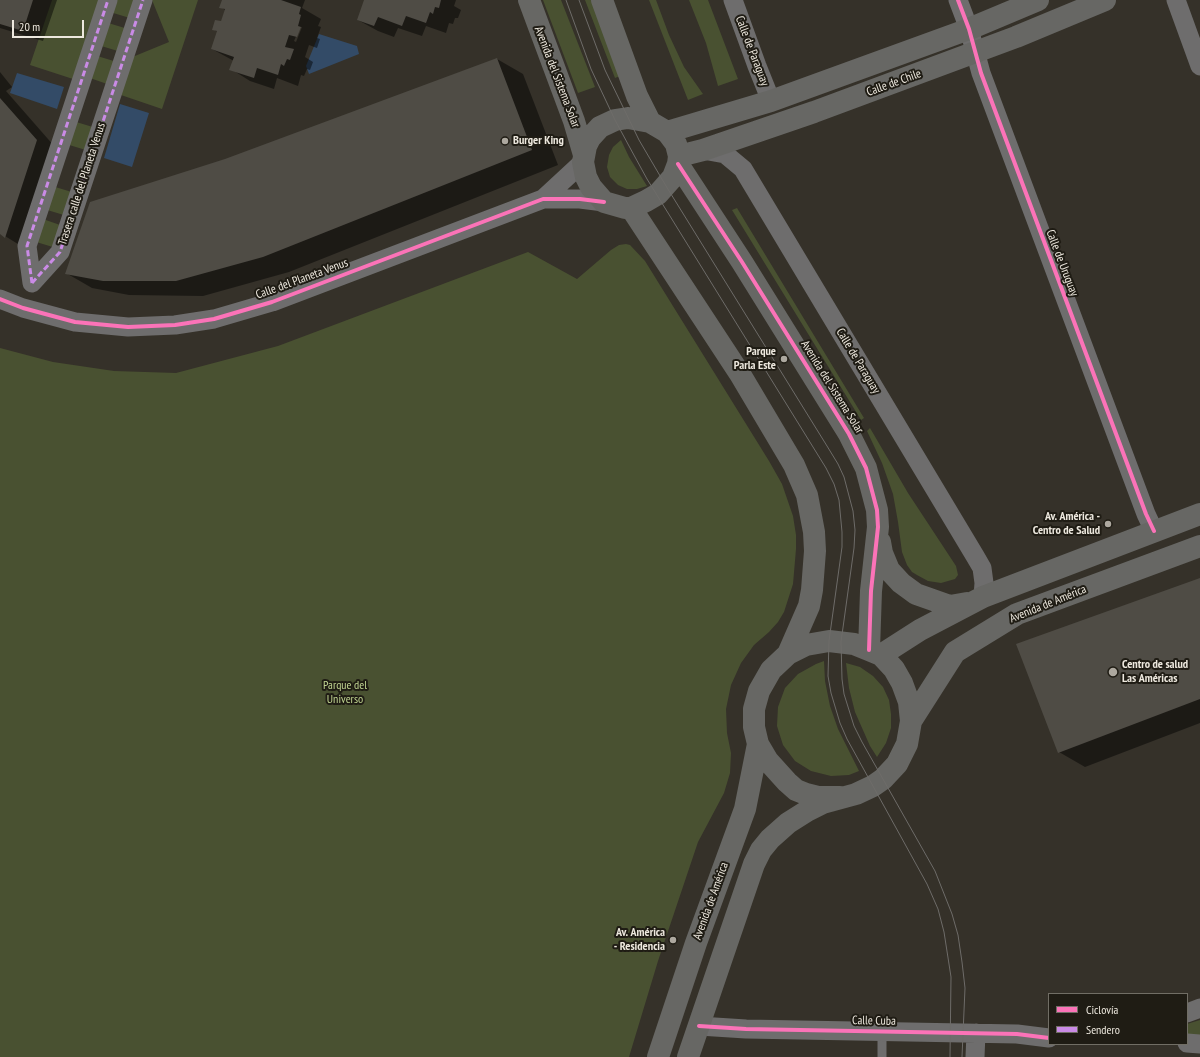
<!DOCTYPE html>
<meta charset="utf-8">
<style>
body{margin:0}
#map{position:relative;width:1200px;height:1057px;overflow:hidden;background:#353129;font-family:"PT Sans Narrow",sans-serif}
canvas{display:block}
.legend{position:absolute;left:1048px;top:993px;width:140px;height:52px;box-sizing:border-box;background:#1f1c14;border:1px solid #716e65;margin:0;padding:5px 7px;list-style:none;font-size:12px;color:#ede8de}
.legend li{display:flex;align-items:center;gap:8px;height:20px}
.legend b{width:20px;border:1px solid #716e65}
.scale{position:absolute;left:12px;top:20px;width:72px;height:18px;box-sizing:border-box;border:2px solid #ede8de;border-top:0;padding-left:5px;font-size:12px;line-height:14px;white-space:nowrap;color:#ede8de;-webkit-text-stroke:3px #1f1c14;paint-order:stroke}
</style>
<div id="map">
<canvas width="1200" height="1057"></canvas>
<ul class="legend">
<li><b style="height:5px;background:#fb73b8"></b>Ciclovía</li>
<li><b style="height:5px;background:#ca8be6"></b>Sendero</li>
</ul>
<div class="scale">20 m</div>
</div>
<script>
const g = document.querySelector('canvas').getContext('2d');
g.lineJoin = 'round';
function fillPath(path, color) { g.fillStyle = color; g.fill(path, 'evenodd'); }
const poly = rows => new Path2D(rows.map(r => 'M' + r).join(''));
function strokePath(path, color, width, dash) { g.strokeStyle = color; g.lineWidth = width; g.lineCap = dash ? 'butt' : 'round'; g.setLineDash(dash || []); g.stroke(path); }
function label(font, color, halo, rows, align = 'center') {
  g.font = font + ' "PT Sans Narrow",sans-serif'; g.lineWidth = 4; g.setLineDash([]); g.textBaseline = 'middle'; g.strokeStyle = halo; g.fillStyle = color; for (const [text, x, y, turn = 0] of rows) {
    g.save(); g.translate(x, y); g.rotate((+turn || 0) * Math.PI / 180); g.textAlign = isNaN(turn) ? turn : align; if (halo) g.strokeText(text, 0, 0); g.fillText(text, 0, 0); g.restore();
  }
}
fillPath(poly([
 [52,0,103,0,76,80,30,65],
 [114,0,139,0,133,19,110,12],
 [152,0,198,0,162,109,118,94,130,58,169,42],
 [543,0,561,0,595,87,578,93],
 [585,0,591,0,620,76,615,78],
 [649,0,656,0,669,35,684,67,703,94,688,100],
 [689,0,708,0,738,79,718,86,706,43],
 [105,22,128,29,121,52,98,45],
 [94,55,117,62,110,85,87,77],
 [73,121,96,128,89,151,66,144],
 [621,140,629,157,647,186,637,189,627,189,618,185,610,177,607,167,609,155,613,147],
 [52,186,75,193,67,216,44,209],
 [737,208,864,418,861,420,732,210],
 [40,218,63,226,56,248,33,241],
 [626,244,630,245,645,261,769,461,782,484,793,516,796,535,796,549,793,584,784,612,778,622,769,632,754,645,741,663,731,685,726,709,727,733,731,753,730,773,724,793,698,842,658,961,629,1057,0,1057,0,348,53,362,114,371,176,373,278,346,528,252,577,279,611,250,619,245],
 [870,428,908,493,956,566,958,575,955,579,941,583,928,581,917,575,912,572,907,565,902,552,898,522,893,494,882,463,867,431],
 [824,661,825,681,830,706,838,729,859,771,849,775,831,776,811,771,795,761,783,745,777,726,778,707,785,688,798,674,816,664],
 [846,663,860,667,873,676,883,687,889,700,891,714,891,728,886,743,877,757,870,746,855,712,849,688],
 [1200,1020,1200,1043,1187,1043,1187,1024]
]), '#495131');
fillPath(poly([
 [319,34,357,46,359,54,309,74,306,66],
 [17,73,64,87,57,109,10,93],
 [120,104,149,113,132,167,104,158]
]), '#334b67');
fillPath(poly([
 [0,0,57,0,43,41,0,28],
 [223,0,305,0,302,8,321,19,318,26,321,27,317,38,320,39,317,48,309,45,305,57,313,62,310,70,307,69,304,76,301,75,298,86,277,78,274,89,250,81,231,69,234,61,212,49,218,32,213,29,221,22,225,10,221,7],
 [300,27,302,27,296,42,294,41],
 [365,0,456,0,454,6,461,10,458,18,455,18,453,24,449,23,446,33,426,26,422,36,398,28,394,37,378,31,358,20],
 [497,59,523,74,558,165,289,272,203,296,129,295,92,288,66,273],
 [0,72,12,87,6,91,62,155,31,252,0,233],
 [1200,579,1200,723,1085,767,1059,752]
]), '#0007');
fillPath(poly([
 [0,0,33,0,23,31,0,24],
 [222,0,281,0,301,7,299,14,301,15,298,26,301,27,297,37,289,35,285,47,294,49,290,60,287,59,284,66,281,64,278,75,257,68,254,78,229,70,234,57,211,49,217,31,212,30,215,20,221,21,225,9,219,8],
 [364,0,441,0,439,8,435,7,433,14,430,12,426,23,406,16,402,26,378,17,374,26,357,20],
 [497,58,532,150,263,257,176,281,103,281,65,274,90,202,225,159],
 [0,98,37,140,5,238,0,234],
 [1200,578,1200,699,1058,753,1016,644]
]), '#4f4c45');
strokePath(poly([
 [882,1057,882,1031]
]), '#6e6d6d', 9);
strokePath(poly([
 [733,0,757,66,771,101],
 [958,0,969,29,981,73,1146,514,1154,531],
 [1176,0,1200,66],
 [703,150,725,154,743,169,975,556,982,568,984,583,983,597],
 [543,199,583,162],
 [32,283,60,252,143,0],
 [32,283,27,246,108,0],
 [0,299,23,308,75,322,128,327,175,325,214,319,272,302,543,199,580,199,604,202],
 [1187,1013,1200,1008],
 [699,1026,746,1029,1017,1034,1049,1038],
 [1187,1043,1200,1044],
 [975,1057,976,1033]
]), '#6e6d6d', 19);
strokePath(poly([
 [529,0,574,121,584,155],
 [602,0,637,96,650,122],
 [628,118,650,122,667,132,676,144,679,156,678,164,673,177,658,194,646,201,631,208,625,208,604,202,591,187,586,177,583,162,586,146,590,138,600,127,615,120,628,118],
 [667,132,771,101,969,29,1038,0],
 [679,156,703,150,814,112,1016,37,1105,0],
 [678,164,742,262,849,434,866,468,877,510,878,527,871,591,869,650],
 [631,208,740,374,794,465,807,495,814,532,815,551,812,590,809,606,788,654],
 [880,542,882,553,889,570,901,583,916,594,950,606,967,603],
 [881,655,920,630,983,597,1200,514],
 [911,721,955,652,1017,614,1200,546],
 [658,1057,696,943,745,809,758,744],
 [688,1057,754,864,761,850,770,839,788,823,807,811,823,803,856,794,873,786,883,779,897,764,907,744,911,721,909,702,902,683,894,669,881,655,869,650,854,644,829,641,806,645,788,654,771,670,759,691,754,709,754,727,758,744,768,761,787,782,796,790,806,794,818,797,840,797]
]), '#676764', 22);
strokePath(poly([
 [566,0,591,69,615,120,629,146,647,179,826,468,834,484,839,500,842,532,842,547,829,641,828,676,831,693,840,723,847,739,927,884,938,909,944,932,951,977,950,1057],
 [579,0,605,70,639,140,666,186,827,446,838,464,844,477,853,511,855,530,854,548,841,642,842,679,844,694,854,726,862,742,935,871,952,914,958,935,962,962,965,988,962,1057]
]), '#6e6c69', 1);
strokePath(poly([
 [32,283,60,252,143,0],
 [32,283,27,246,108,0]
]), '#ca8be6', 3, [6, 3]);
strokePath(poly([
 [958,0,969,29,981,73,1146,514,1154,531],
 [678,164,742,262,849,434,866,468,877,510,878,527,871,591,869,650],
 [0,299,23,308,75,322,128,327,175,325,214,319,272,302,543,199,580,199,604,202],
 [699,1026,746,1029,1017,1034,1049,1038]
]), '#fb73b8', 4);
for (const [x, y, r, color] of [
 [505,141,4,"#ada89f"],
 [784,359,4,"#ada89f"],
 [1108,524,4,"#ada89f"],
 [1113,672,5,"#ada89f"],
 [673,940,4,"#ada89f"]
]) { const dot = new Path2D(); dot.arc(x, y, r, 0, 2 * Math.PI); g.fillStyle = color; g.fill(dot); strokePath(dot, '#1f1c14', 1.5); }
label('12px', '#ede8de', '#1f1c14', [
 ["Calle de Paraguay",752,51,69],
 ["Avenida del Sistema Solar",557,77,69],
 ["Calle de Chile",894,83,-20],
 ["Trasera calle del Planeta Venus",82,184,-72],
 ["Calle de Uruguay",1062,263,69],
 ["Calle del Planeta Venus",302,279,-20],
 ["Calle de Paraguay",858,361,59],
 ["Avenida del Sistema Solar",832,387,58],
 ["Avenida de América",1048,604,-22],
 ["Avenida de América",711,901,-70],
 ["Calle Cuba",874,1021,1]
]);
label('bold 12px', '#ede8de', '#1f1c14', [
 ["Burger King",513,141,"left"],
 ["Parque",776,352],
 ["Parla Este",776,366],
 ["Av. América -",1100,517],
 ["Centro de Salud",1100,531],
 ["Centro de salud",1122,665,"left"],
 ["Las Américas",1122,679,"left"],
 ["Av. América",665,933],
 ["- Residencia",665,947]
], 'right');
label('12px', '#c0d491', '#1f1c14', [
 ["Parque del",345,686],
 ["Universo",345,700]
]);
</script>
